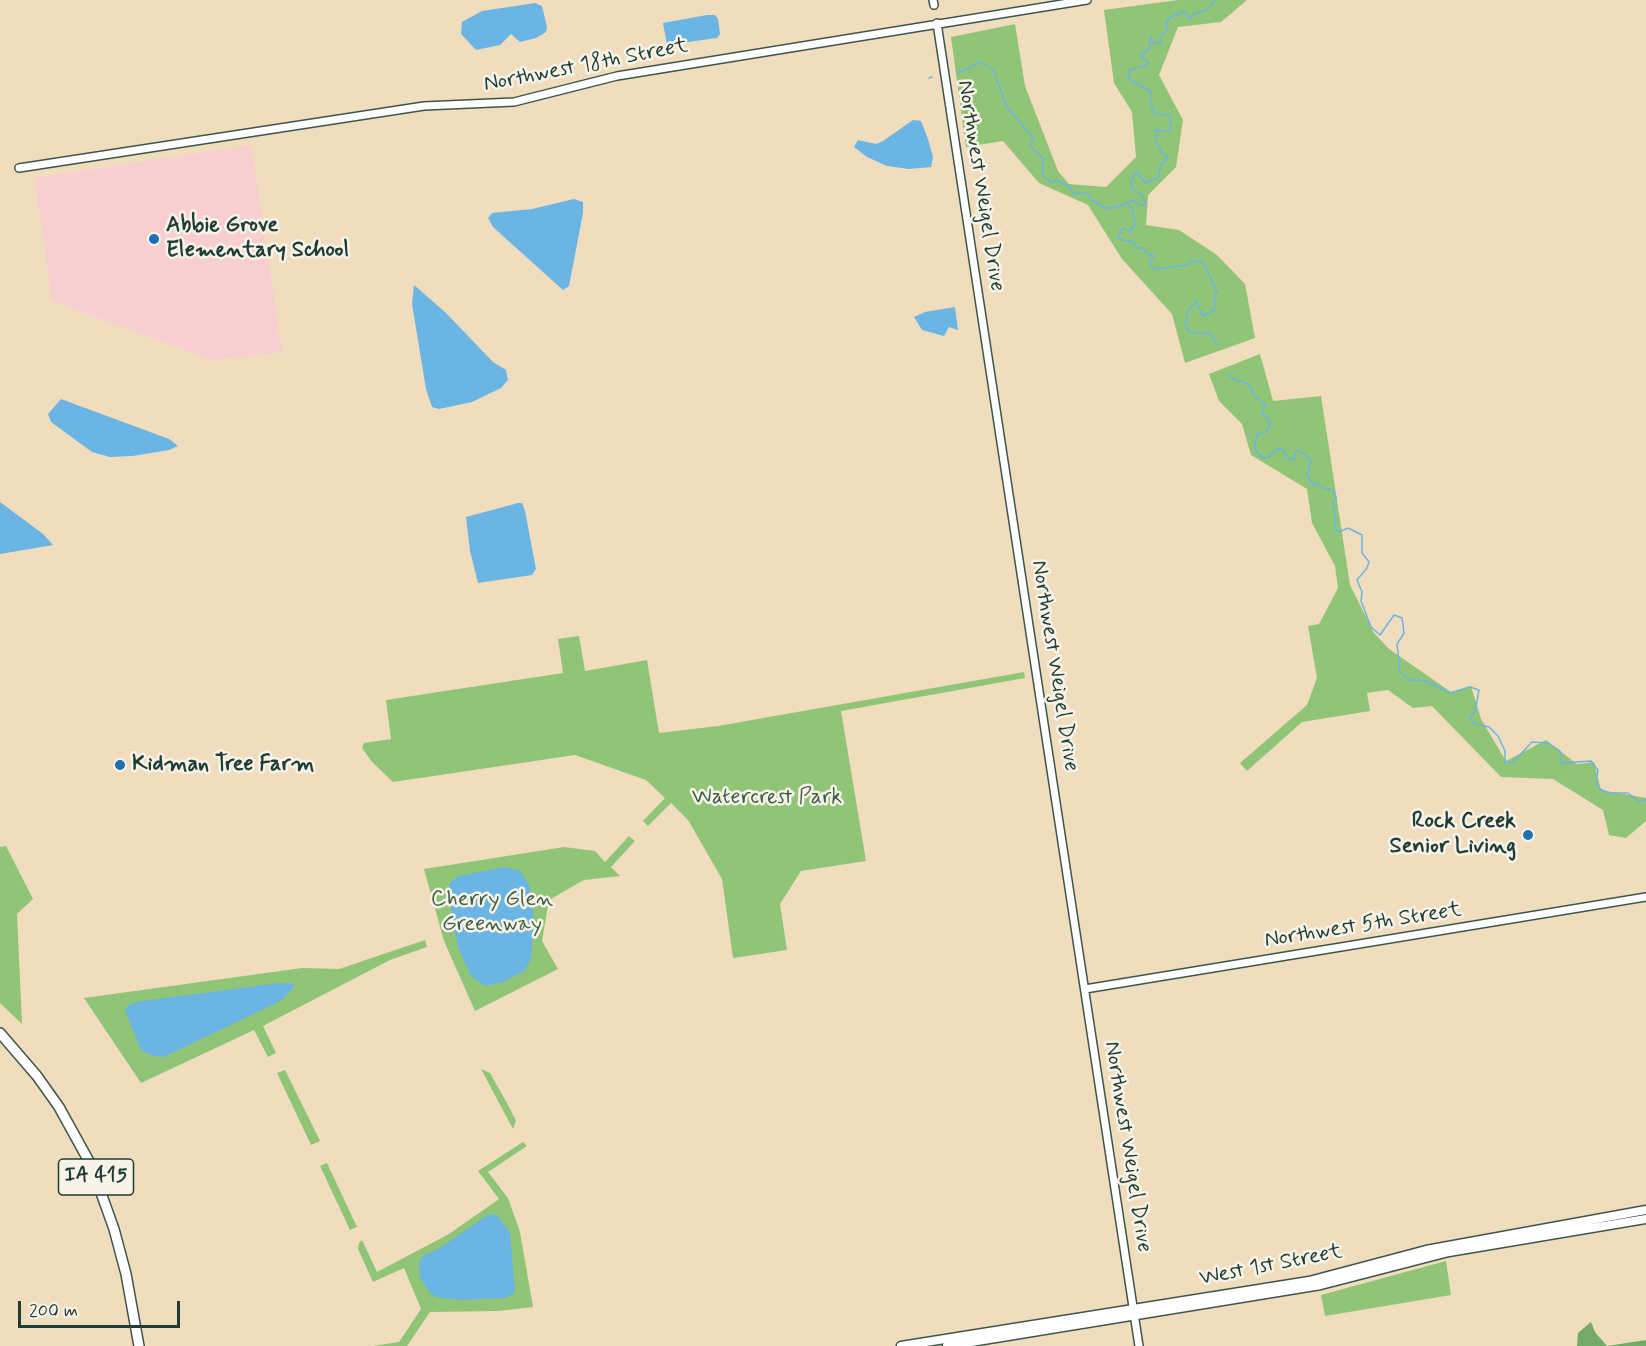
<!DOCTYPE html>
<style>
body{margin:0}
#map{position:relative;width:1646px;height:1346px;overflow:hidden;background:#f0ddbd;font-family:Mynerve,sans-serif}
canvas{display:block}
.scale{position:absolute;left:18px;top:1301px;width:162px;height:27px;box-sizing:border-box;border:3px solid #1f3d34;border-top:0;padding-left:8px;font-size:18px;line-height:21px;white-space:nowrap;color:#1f3d34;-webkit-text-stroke:4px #f7f3e8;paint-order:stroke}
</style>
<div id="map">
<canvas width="1646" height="1346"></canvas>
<div class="scale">200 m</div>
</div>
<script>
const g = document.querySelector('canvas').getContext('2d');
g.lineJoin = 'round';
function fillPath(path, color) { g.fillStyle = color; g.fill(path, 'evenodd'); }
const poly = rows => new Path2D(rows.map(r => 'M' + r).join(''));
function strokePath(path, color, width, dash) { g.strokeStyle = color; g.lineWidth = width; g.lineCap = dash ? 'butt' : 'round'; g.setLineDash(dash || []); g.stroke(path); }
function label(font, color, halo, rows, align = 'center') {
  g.font = font + ' Mynerve,sans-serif'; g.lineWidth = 5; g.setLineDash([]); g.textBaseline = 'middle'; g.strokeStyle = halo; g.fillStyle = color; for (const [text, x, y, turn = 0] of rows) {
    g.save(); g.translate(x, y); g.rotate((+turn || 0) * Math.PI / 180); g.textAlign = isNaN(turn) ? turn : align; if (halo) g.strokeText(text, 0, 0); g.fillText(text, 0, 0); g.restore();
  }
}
fillPath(poly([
 [251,145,282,352,212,360,52,301,35,178]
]), '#f7cfd0');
fillPath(poly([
 [1178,0,1247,0,1221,22,1178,27,1159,75,1183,120,1176,167,1148,195,1146,225,1179,230,1217,255,1245,284,1255,338,1185,363,1172,314,1122,259,1088,205,1039,183,1003,141,966,147,951,37,1015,24,1025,86,1058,171,1069,184,1106,187,1136,157,1132,112,1114,83,1104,10],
 [1260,354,1273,401,1321,396,1350,585,1374,633,1389,649,1451,692,1471,686,1481,719,1506,761,1546,740,1577,764,1594,762,1601,790,1646,798,1646,821,1626,838,1609,835,1603,810,1553,779,1501,777,1432,706,1413,708,1388,690,1367,693,1370,711,1302,722,1247,771,1240,763,1307,705,1317,678,1308,626,1319,624,1338,588,1335,566,1312,523,1307,489,1251,455,1242,424,1219,401,1209,374],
 [579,636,585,671,647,660,659,733,718,726,1024,672,1025,678,841,711,866,861,801,871,780,904,787,950,733,958,722,879,688,820,671,803,648,826,643,821,665,798,646,780,575,755,393,782,372,762,362,748,364,743,391,739,386,700,563,673,558,639],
 [629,836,635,841,611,867,620,876,584,880,549,900,542,941,558,969,475,1011,444,941,424,869,564,847,595,851,605,862],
 [6,846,33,899,17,914,22,1024,0,1003,0,847],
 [425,940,427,947,390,960,263,1026,276,1053,268,1057,254,1030,141,1083,84,998,302,968,339,969],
 [481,1069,490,1073,508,1105,516,1121,513,1129],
 [285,1070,320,1141,311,1145,277,1073],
 [523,1142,527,1146,488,1172,508,1198,520,1232,533,1307,498,1311,430,1312,407,1346,373,1346,399,1342,421,1309,404,1268,373,1282,358,1249,359,1243,362,1240,377,1272,449,1234,499,1199,478,1171],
 [327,1163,357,1227,350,1230,320,1166],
 [1446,1261,1451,1295,1325,1316,1321,1295]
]), '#90c577');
fillPath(poly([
 [1591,1322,1595,1332,1607,1346,1646,1340,1646,1346,1577,1346,1578,1333]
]), '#74aa68');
fillPath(poly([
 [535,3,542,6,547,27,546,32,536,38,520,42,511,34,500,45,476,50,461,34,462,22,482,11],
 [707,15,715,15,718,19,720,34,717,38,667,45,663,23],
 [913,120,921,121,928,139,933,157,931,167,909,169,887,166,867,157,854,147,858,140,876,144,883,141],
 [574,199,583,202,583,213,569,286,563,290,493,227,488,218,492,213,532,209],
 [414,285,445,312,493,362,506,370,508,380,501,388,472,402,439,409,432,407,426,389,412,304],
 [955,307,958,330,949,327,944,336,922,330,914,317,925,312],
 [61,399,169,439,178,446,169,450,133,456,110,457,92,452,51,422,48,414],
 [0,502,43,534,53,545,0,554],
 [518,503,522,503,525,511,536,569,532,575,478,583,470,551,466,517],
 [505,867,520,871,530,887,534,922,531,959,524,971,503,982,485,986,471,976,458,947,448,892,450,883,458,876],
 [279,983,296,984,282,1000,164,1057,153,1056,141,1050,125,1010,130,1004,142,1001],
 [489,1214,497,1215,510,1233,515,1292,506,1298,460,1300,436,1297,429,1292,420,1277,419,1262,423,1256,440,1248]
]), '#6ab5e3');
strokePath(poly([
 [1215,0,1207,10,1193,14,1190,19,1184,11,1169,18,1166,23,1168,29,1160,37,1161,44,1153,43,1151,37,1149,49,1141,54,1143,59,1148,61,1147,65,1129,70,1129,79,1150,91,1152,108,1156,114,1170,115,1171,128,1169,132,1156,130,1156,140,1162,154,1167,156,1167,159,1160,166,1159,177,1145,183,1137,172,1131,180,1132,188,1142,195,1146,205,1139,205,1134,200,1127,203,1133,211,1135,224,1130,232,1124,228,1121,230,1118,239,1133,242,1137,248,1144,248,1145,252,1154,256,1149,262,1154,269,1179,266,1188,264,1189,261,1203,262,1217,292,1214,297,1216,309,1203,316,1196,301,1188,311,1185,326,1190,332,1211,334,1217,344],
 [958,73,981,62,993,70,1007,107,1033,138,1030,146,1044,159,1042,170,1044,177,1052,183,1055,180,1069,186,1074,194,1087,193,1091,200,1106,208,1114,208,1127,203],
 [929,78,932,77],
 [1229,374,1233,379,1249,384,1254,396,1265,404,1262,414,1268,417,1270,427,1266,432,1258,433,1255,442,1255,450,1262,458,1269,457,1276,449,1281,449,1289,459,1294,460,1296,451,1301,451,1311,461,1307,475,1313,485,1317,483,1323,488,1333,490,1336,497,1333,503,1336,520,1334,528,1339,532,1348,528,1362,535,1362,553,1369,562,1367,568,1357,580,1362,592,1361,601,1371,627,1380,635,1394,615,1402,618,1404,633,1397,644,1400,672,1410,680,1425,681,1450,693,1470,687,1479,690,1475,712,1470,717,1473,723,1489,727,1498,736,1505,751,1505,762,1512,763,1516,759,1532,742,1548,743,1560,751,1561,763,1591,761,1598,770,1596,782,1600,789,1608,793,1628,793,1638,801,1646,800]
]), '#6ab5e3', 1.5);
const tertiary = poly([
 [933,0,934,5],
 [937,23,1139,1346],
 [19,168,424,106,514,102,617,76,1087,0],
 [1085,989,1646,897]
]);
const secondary = poly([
 [901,1346,1309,1281,1426,1250,1646,1210],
 [947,1346,1321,1285,1449,1252,1646,1219]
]);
const primary = poly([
 [0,1033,37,1076,59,1107,91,1165,114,1229,126,1274,139,1346]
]);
strokePath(tertiary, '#3e5549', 10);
strokePath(secondary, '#3e5549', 11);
strokePath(primary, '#3e5549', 12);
strokePath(tertiary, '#fff', 7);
strokePath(secondary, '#fff', 8);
strokePath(primary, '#fff', 9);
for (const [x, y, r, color] of [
 [154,239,6,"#1f6fb2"],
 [120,765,6,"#1f6fb2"],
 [1528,835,6,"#1f6fb2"]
]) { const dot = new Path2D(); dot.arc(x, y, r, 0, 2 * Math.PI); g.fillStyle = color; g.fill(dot); strokePath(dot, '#f7f3e8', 2); }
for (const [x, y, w] of [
 [96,1177,75]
]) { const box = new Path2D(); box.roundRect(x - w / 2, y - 18, w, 36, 4.5); g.fillStyle = '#f7f3e8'; g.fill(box); strokePath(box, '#1f3d34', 1.5); }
label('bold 21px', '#1f3d34', null, [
 ["IA 415",96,1177]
]);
label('22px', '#1f3d34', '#f7f3e8', [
 ["Northwest 18th Street",586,66,-11],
 ["Northwest Weigel Drive",980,186,81],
 ["Northwest Weigel Drive",1054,666,81],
 ["Northwest 5th Street",1363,926,-9],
 ["Northwest Weigel Drive",1127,1147,81],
 ["West 1st Street",1271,1266,-11]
]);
label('bold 22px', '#1f3d34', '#f7f3e8', [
 ["Abbie Grove",166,226],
 ["Elementary School",166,251],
 ["Kidman Tree Farm",132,765],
 ["Rock Creek",1516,822,"right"],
 ["Senior Living",1516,847,"right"]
], 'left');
label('22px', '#3b5f45', '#f7f3e8', [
 ["Watercrest Park",767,798],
 ["Cherry Glen",492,900],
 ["Greenway",492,925]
]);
</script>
